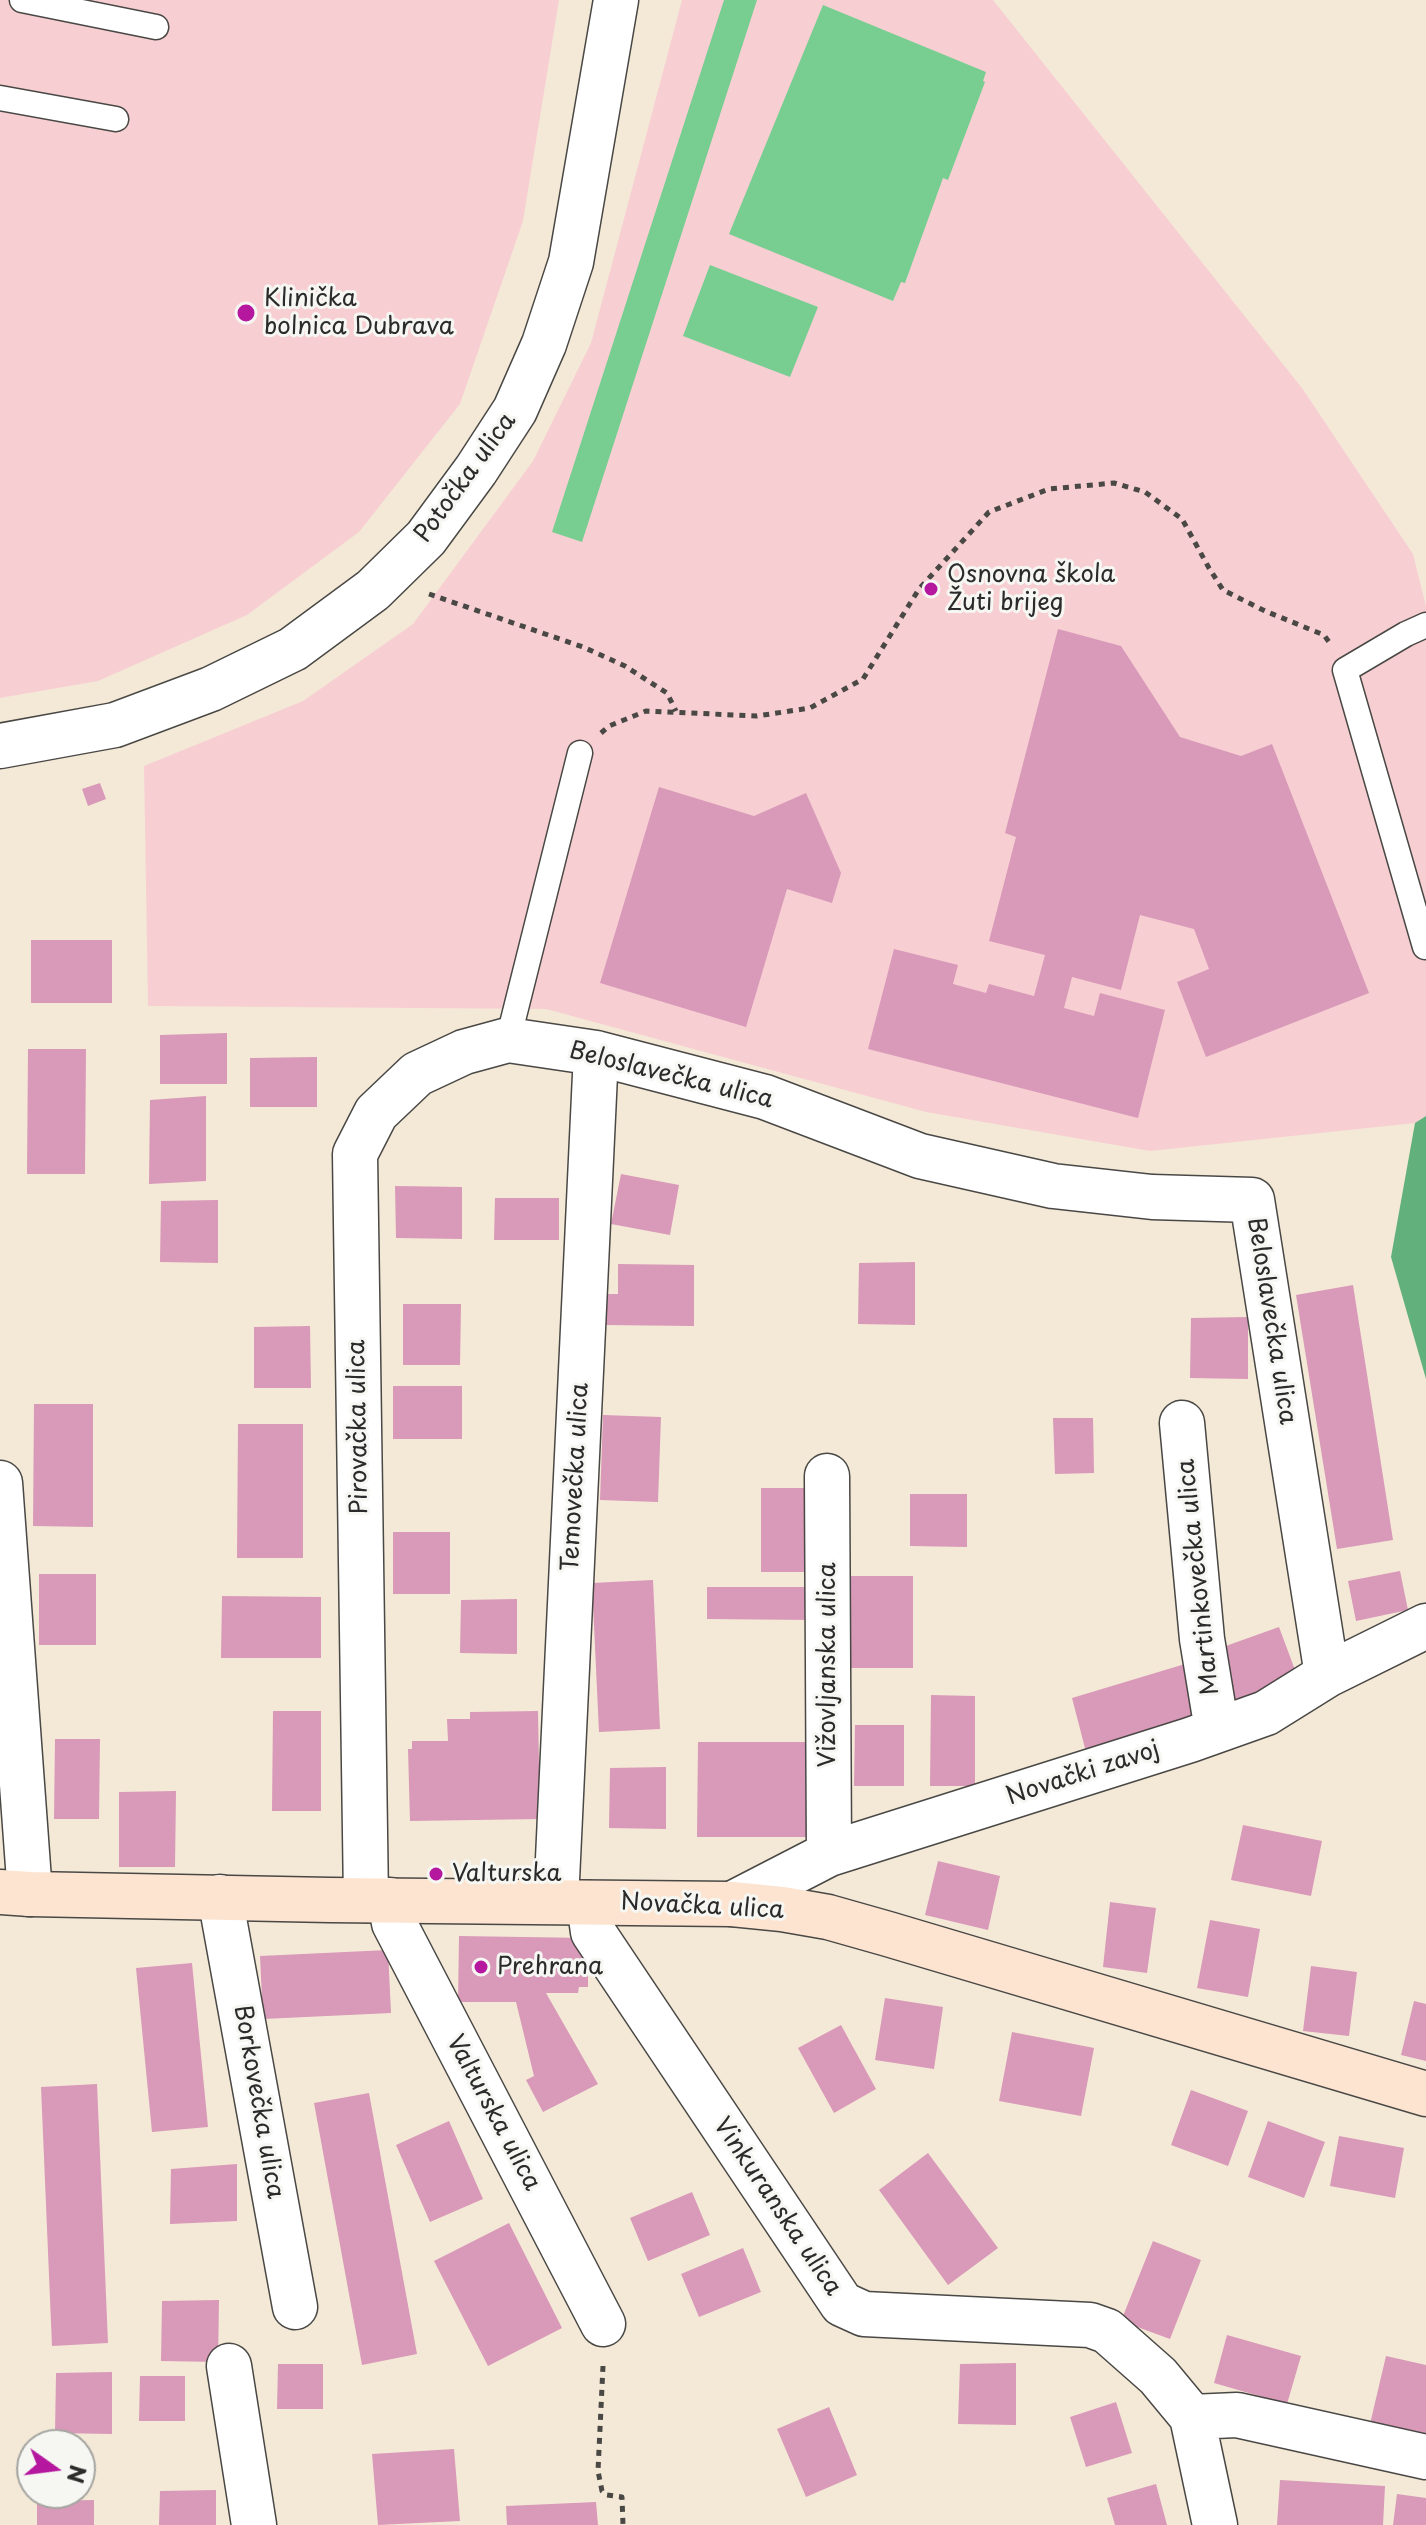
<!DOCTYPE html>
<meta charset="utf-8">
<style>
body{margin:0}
#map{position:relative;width:1426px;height:2525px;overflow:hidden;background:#f4e9d7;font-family:"Playpen Sans",sans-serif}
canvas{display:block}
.north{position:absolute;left:16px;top:2429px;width:80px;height:80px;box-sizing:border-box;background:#f6f6f2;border:2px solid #a5a5a2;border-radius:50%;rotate:104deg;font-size:22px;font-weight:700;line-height:32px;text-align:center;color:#2b2b2b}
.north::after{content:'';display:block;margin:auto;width:28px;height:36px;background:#b5179e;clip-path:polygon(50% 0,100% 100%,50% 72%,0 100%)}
</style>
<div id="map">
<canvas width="1426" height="2525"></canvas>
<div class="north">N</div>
</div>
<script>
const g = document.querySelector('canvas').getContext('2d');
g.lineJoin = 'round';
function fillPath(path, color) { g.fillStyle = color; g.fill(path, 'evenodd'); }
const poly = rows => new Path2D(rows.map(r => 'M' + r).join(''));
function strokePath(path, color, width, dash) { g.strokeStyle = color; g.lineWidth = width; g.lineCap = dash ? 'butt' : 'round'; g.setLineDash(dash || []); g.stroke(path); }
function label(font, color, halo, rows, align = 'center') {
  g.font = font + ' "Playpen Sans",sans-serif'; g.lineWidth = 6; g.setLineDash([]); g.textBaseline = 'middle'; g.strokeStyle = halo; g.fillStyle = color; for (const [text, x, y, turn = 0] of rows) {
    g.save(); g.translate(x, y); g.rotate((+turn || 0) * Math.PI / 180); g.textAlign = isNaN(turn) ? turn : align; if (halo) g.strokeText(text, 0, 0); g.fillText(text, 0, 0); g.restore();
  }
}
fillPath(poly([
 [0,0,559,0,523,221,460,404,359,532,247,615,98,681,0,698],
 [682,0,993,0,1302,388,1413,554,1426,606,1426,1116,1415,1123,1150,1151,926,1112,546,1009,148,1006,144,766,303,701,413,624,533,461,591,343]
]), '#f7cfd3');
fillPath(poly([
 [724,0,757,0,582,542,552,532],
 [823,5,986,72,983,81,985,82,948,180,943,178,905,283,901,282,893,301,729,234],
 [710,265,818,307,790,377,683,336]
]), '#78cd91');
fillPath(poly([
 [1426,1116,1426,1379,1391,1257,1415,1123]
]), '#62b07b');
fillPath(poly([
 [1058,629,1121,646,1180,737,1241,756,1272,744,1369,993,1206,1057,1177,982,1209,969,1194,929,1140,915,1121,990,1072,977,1064,1008,1094,1016,1100,993,1165,1010,1138,1118,868,1049,894,949,958,965,953,984,986,993,989,984,1034,996,1045,955,989,941,1016,837,1005,833],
 [100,783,106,799,88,806,82,789],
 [659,787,754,816,806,793,841,873,832,903,787,889,746,1027,600,983],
 [31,940,112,940,112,1003,31,1003],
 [227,1033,227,1084,160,1084,160,1035],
 [28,1049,86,1049,85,1174,27,1174],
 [317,1057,317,1107,250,1107,250,1058],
 [206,1096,206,1181,149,1184,150,1100],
 [621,1174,679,1185,670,1235,611,1224],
 [395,1186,462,1187,462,1239,396,1238],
 [495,1198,559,1198,559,1240,494,1240],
 [218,1200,218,1263,160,1262,161,1201],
 [915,1262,915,1325,858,1324,859,1263],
 [618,1264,694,1265,694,1326,604,1325,604,1294,618,1294],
 [1353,1285,1393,1540,1337,1549,1296,1295],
 [403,1304,461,1304,460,1365,403,1365],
 [1248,1317,1248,1379,1190,1378,1191,1318],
 [310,1326,311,1388,254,1388,254,1327],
 [393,1386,462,1386,462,1439,393,1439],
 [34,1404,93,1404,93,1527,33,1526],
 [603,1415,661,1417,658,1502,600,1500],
 [1053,1418,1093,1418,1094,1473,1055,1474],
 [238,1424,303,1424,303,1558,237,1558],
 [761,1488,815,1488,815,1572,761,1572],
 [910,1494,967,1494,967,1547,910,1546],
 [393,1532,450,1532,450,1594,393,1594],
 [1400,1571,1408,1610,1356,1621,1348,1581],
 [39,1574,96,1574,96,1645,39,1645],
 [842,1576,913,1576,913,1668,842,1668],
 [653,1580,660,1729,599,1732,592,1583],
 [707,1587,812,1587,811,1620,707,1619],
 [222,1596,321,1597,321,1658,221,1658],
 [517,1599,517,1654,460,1653,461,1600],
 [1279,1627,1298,1678,1227,1703,1209,1652],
 [1185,1664,1194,1724,1086,1752,1072,1698],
 [931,1695,975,1696,975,1786,930,1786],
 [273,1711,321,1711,321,1811,272,1811],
 [538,1711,540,1819,410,1821,408,1749,412,1749,412,1741,448,1741,447,1719,470,1719,470,1712],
 [855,1725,904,1725,904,1786,854,1786],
 [55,1739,100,1739,99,1819,54,1819],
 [698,1742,806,1742,806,1837,697,1837],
 [666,1767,666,1829,609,1828,610,1768],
 [176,1791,175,1867,119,1867,119,1792],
 [1243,1825,1322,1841,1311,1896,1231,1880],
 [938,1861,1000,1876,988,1930,925,1915],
 [1110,1902,1156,1908,1147,1973,1103,1967],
 [1210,1920,1260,1929,1248,1997,1197,1988],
 [459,1936,588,1938,588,1987,579,1987,578,1993,546,1993,598,2084,543,2112,526,2080,534,2076,516,2002,458,2002],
 [388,1950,391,2013,263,2019,260,1956],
 [192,1963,208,2127,152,2132,136,1968],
 [1311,1966,1357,1972,1349,2036,1303,2031],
 [885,1998,943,2007,934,2069,875,2060],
 [1414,2001,1426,2004,1426,2061,1401,2055],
 [841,2025,876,2089,834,2113,798,2048],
 [1012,2032,1094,2048,1081,2116,999,2101],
 [97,2084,108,2343,52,2346,41,2087],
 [1191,2090,1248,2111,1228,2166,1171,2145],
 [369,2093,417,2354,362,2365,314,2103],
 [449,2121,483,2199,430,2222,396,2145],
 [1268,2121,1325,2142,1304,2198,1248,2177],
 [1339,2136,1404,2148,1395,2198,1330,2186],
 [928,2153,998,2248,948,2285,879,2190],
 [237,2164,237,2221,170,2224,171,2169],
 [692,2192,710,2235,648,2261,630,2218],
 [509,2223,562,2328,488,2366,434,2261],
 [1153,2241,1201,2260,1170,2339,1121,2321],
 [743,2248,761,2292,699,2317,681,2274],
 [219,2300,218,2362,161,2361,162,2301],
 [1227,2335,1301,2356,1287,2404,1214,2383],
 [1386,2356,1426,2365,1426,2438,1370,2424],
 [1016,2363,1016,2425,958,2424,960,2364],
 [278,2364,323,2364,323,2409,277,2409],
 [112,2372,112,2434,55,2433,56,2373],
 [140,2376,185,2376,185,2421,139,2421],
 [1116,2402,1132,2453,1086,2467,1070,2417],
 [829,2407,857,2475,806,2497,777,2429],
 [454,2449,460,2521,378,2525,372,2454],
 [1280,2480,1385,2486,1383,2525,1277,2525],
 [1156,2484,1167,2525,1115,2525,1107,2498],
 [216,2490,216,2525,159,2525,160,2491],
 [1397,2494,1426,2498,1426,2525,1393,2525],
 [94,2500,94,2525,37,2525,37,2501],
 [596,2502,598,2525,507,2525,506,2506]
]), '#d999b8');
const lane = poly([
 [22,0,156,27],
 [0,98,116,119],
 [1425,947,1345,670,1406,634,1426,625],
 [508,1040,580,753]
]);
const street = poly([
 [0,746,115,725,211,689,293,649,373,590,426,538,476,470,515,410,544,344,571,262,616,0],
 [1182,1423,1202,1639,1217,1730],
 [827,1476,829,1854],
 [0,1483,30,1894],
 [220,1897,295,2307],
 [366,1900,355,1154,376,1113,417,1074,464,1052,508,1040,596,1053,765,1097,920,1156,1053,1186,1152,1197,1252,1200,1327,1675],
 [390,1900,394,1923,603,2324],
 [556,1901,596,1053],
 [589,1903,593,1932,842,2304,864,2314,1090,2325,1107,2331,1158,2376,1192,2417,1215,2525],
 [732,1904,829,1854,1190,1740,1266,1713,1327,1675,1426,1626],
 [229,2366,254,2525],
 [1192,2417,1237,2415,1426,2457]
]);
const secondary = poly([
 [0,1892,30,1894,330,1900,732,1904,782,1909,828,1917,888,1934,1426,2094]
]);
strokePath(lane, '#494845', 27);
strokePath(street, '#494845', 47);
strokePath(secondary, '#494845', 47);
strokePath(poly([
 [429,594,583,647,625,666,667,693,676,711],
 [601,733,609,726,646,711,757,716,810,708,863,679,919,589,989,512,1049,489,1114,483,1145,492,1182,519,1209,568,1223,590,1265,611,1324,635,1329,642],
 [603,2366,598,2471,602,2491,607,2495,622,2497,623,2525]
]), '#494845', 5, [6, 6]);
strokePath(lane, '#fff', 24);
strokePath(street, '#fff', 44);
strokePath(secondary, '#fde4d0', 44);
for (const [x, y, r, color] of [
 [246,313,10,"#b5179e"],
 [931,589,8,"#b5179e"],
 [436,1874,8,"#b5179e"],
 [481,1967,8,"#b5179e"]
]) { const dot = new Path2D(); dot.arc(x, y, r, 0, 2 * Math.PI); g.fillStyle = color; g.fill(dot); strokePath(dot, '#f6f6f2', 3); }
label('24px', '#2b2b2b', '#f6f6f2', [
 ["Klinička",264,299],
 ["bolnica Dubrava",264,327],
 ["Osnovna škola",947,575],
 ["Žuti brijeg",947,603],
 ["Valturska",452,1874],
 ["Prehrana",497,1967]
], 'left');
label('24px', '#2b2b2b', '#f6f6f2', [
 ["Potočka ulica",466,478,-54],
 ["Beloslavečka ulica",671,1076,14],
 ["Beloslavečka ulica",1271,1321,81],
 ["Pirovačka ulica",359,1427,-91],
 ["Temovečka ulica",576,1477,-87],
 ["Martinkovečka ulica",1199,1577,-96],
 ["Vižovljanska ulica",828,1665,-90],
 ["Novački zavoj",1083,1774,-18],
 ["Novačka ulica",702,1907,3],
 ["Borkovečka ulica",258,2102,80],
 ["Valturska ulica",493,2113,62],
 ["Vinkuranska ulica",777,2207,56]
]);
</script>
